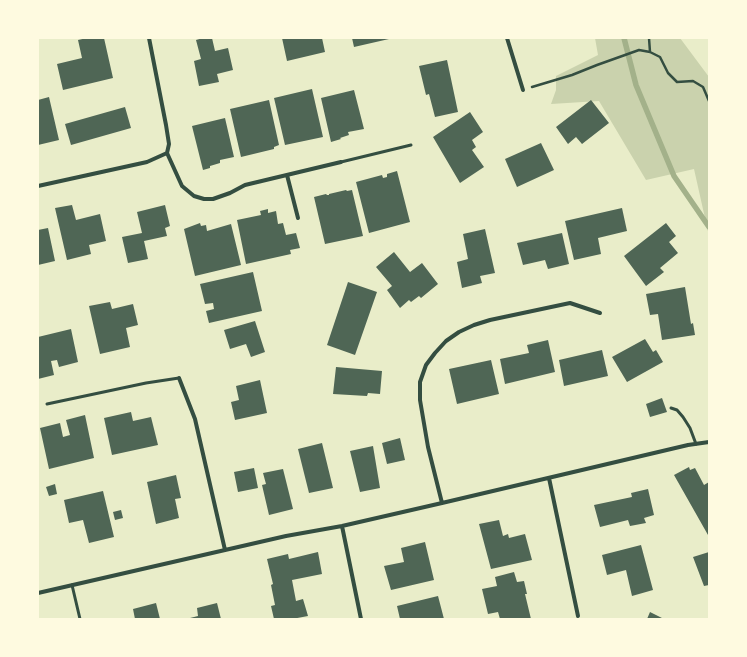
<!DOCTYPE html>
<style>
body{margin:0}
#map{position:relative;width:747px;height:657px;overflow:hidden;background:#e9edc9;font-family:"Source Sans 3",sans-serif}
canvas{display:block}
.frame{position:absolute;inset:0;border:39px solid #fefae0;pointer-events:none}
</style>
<div id="map">
<canvas width="747" height="657"></canvas>
<div class="frame"></div>
</div>
<script>
const g = document.querySelector('canvas').getContext('2d');
g.lineJoin = 'round';
function fillPath(path, color) { g.fillStyle = color; g.fill(path, 'evenodd'); }
const poly = rows => new Path2D(rows.map(r => 'M' + r).join(''));
function strokePath(path, color, width, dash) { g.strokeStyle = color; g.lineWidth = width; g.lineCap = dash ? 'butt' : 'round'; g.setLineDash(dash || []); g.stroke(path); }
fillPath(poly([
 [595,38,680,38,709,77,709,236,694,169,646,180,599,101,551,104,556,90,556,76,598,55]
]), '#cad2ad');
strokePath(poly([
 [624,38,636,85,674,176,709,227]
]), '#a3b18a', 5.5);
fillPath(poly([
 [87,38,104,38,113,78,63,90,57,64,82,58,78,40],
 [203,38,212,38,215,51,228,48,233,70,217,74,219,82,199,86,194,61,201,59,196,40],
 [282,38,322,38,325,52,287,61],
 [352,38,389,38,389,39,354,47],
 [447,60,458,112,435,117,429,94,426,95,419,66],
 [312,89,323,137,285,145,274,98],
 [354,90,364,129,348,132,349,135,340,138,341,139,331,142,321,98],
 [49,97,59,140,38,145,38,100],
 [269,100,279,145,274,147,274,149,241,157,230,109],
 [591,100,609,123,582,144,576,137,568,144,556,127],
 [125,107,131,128,71,145,65,124],
 [470,112,483,132,472,140,476,147,472,150,484,167,460,183,433,137],
 [225,118,234,157,220,160,220,163,210,166,210,168,203,170,192,126],
 [541,143,554,170,517,187,505,159],
 [397,171,410,222,369,233,356,182,382,175,383,178,387,177,387,174],
 [346,190,347,191,352,190,363,236,325,244,314,197,326,194,327,195,329,195,329,194],
 [72,205,76,220,100,214,106,241,89,245,91,254,67,260,55,208],
 [165,205,170,226,165,228,167,236,144,241,148,259,128,263,122,237,142,233,137,212],
 [622,208,627,231,598,238,601,254,574,260,565,221],
 [268,209,268,213,276,211,278,224,283,223,286,235,296,233,300,248,290,250,291,254,246,264,237,220,261,215,260,211],
 [200,223,201,226,206,225,207,231,231,224,241,265,195,276,184,229],
 [666,223,676,236,669,242,678,253,660,268,664,272,646,286,624,256],
 [48,228,55,261,38,265,38,230],
 [485,229,495,273,480,276,482,283,462,288,457,262,468,259,463,234],
 [562,233,569,264,548,269,545,260,523,265,517,243],
 [394,252,410,272,422,263,438,284,421,298,419,296,411,302,409,300,400,308,387,290,392,286,376,267],
 [253,272,262,311,209,323,206,311,214,309,213,303,205,304,200,284],
 [348,282,377,292,355,355,327,345],
 [685,287,691,324,693,323,695,335,662,340,658,314,650,315,646,294],
 [110,302,112,309,133,304,138,325,126,328,130,347,100,354,89,306],
 [255,321,265,352,251,357,246,344,230,349,224,330],
 [71,329,78,362,59,367,57,360,51,361,54,375,38,379,38,337],
 [645,339,653,352,656,350,663,362,627,382,612,357],
 [548,340,555,372,505,384,500,359,529,353,527,345],
 [602,350,608,376,564,386,559,360],
 [491,360,499,394,457,404,449,369],
 [336,367,382,371,380,394,368,393,367,396,333,394],
 [260,380,267,413,235,420,231,402,239,400,236,386],
 [662,398,667,412,650,417,646,404],
 [131,412,133,421,151,417,158,445,112,455,104,418],
 [85,415,94,458,49,469,40,428,60,423,63,437,70,435,66,420],
 [400,438,405,460,387,464,382,443],
 [322,443,333,488,309,493,298,449],
 [373,446,380,488,360,492,350,451],
 [689,467,690,470,695,468,704,485,709,482,709,534,708,535,674,475],
 [254,468,258,488,238,492,234,472],
 [283,469,293,509,269,515,262,485,266,484,263,473],
 [176,475,181,498,175,499,179,518,156,524,147,482],
 [55,484,57,494,49,496,46,487],
 [648,489,654,515,644,518,646,523,630,526,628,520,600,527,594,505,632,497,631,493],
 [103,491,114,537,89,543,83,520,69,523,64,500],
 [121,510,123,518,115,520,113,512],
 [499,520,503,536,508,534,509,538,525,534,532,560,491,569,479,524],
 [425,542,434,580,391,590,384,566,404,562,401,548],
 [641,545,653,590,632,596,626,570,607,575,602,555],
 [318,552,322,574,292,580,296,601,303,599,308,616,292,619,274,619,271,606,275,605,271,585,273,584,267,559,288,554,289,559],
 [709,552,709,585,704,586,693,557],
 [514,572,517,582,524,581,527,594,525,594,531,619,500,619,498,612,488,614,482,589,497,586,495,577],
 [438,596,444,619,400,619,397,606],
 [156,603,160,619,135,619,133,609],
 [217,603,221,619,186,619,198,616,197,608],
 [650,612,664,619,647,619]
]), '#4f6655');
strokePath(poly([
 [649,38,650,52],
 [532,87,572,75,597,65,639,50,650,52,660,57,668,73,677,82,693,81,703,87,709,101]
]), '#344e41', 2.5);
strokePath(poly([
 [341,162,411,145],
 [47,404,146,383,179,378],
 [671,408,677,410,683,417,690,428,696,444],
 [72,585,80,619]
]), '#344e41', 3);
strokePath(poly([
 [149,38,166,125,169,144,167,153],
 [507,38,523,90],
 [167,153,182,186,194,196,204,199,213,199,230,193,245,185,341,162],
 [287,175,298,218],
 [38,186,147,162,167,153],
 [179,378,195,419,225,550],
 [549,478,578,616],
 [442,503,428,447,420,400,420,382,426,365,435,353,446,341,459,332,474,325,490,320,570,303,600,313],
 [342,526,361,619],
 [38,593,286,536,342,526,442,503,688,445,709,442]
]), '#344e41', 4);
</script>
